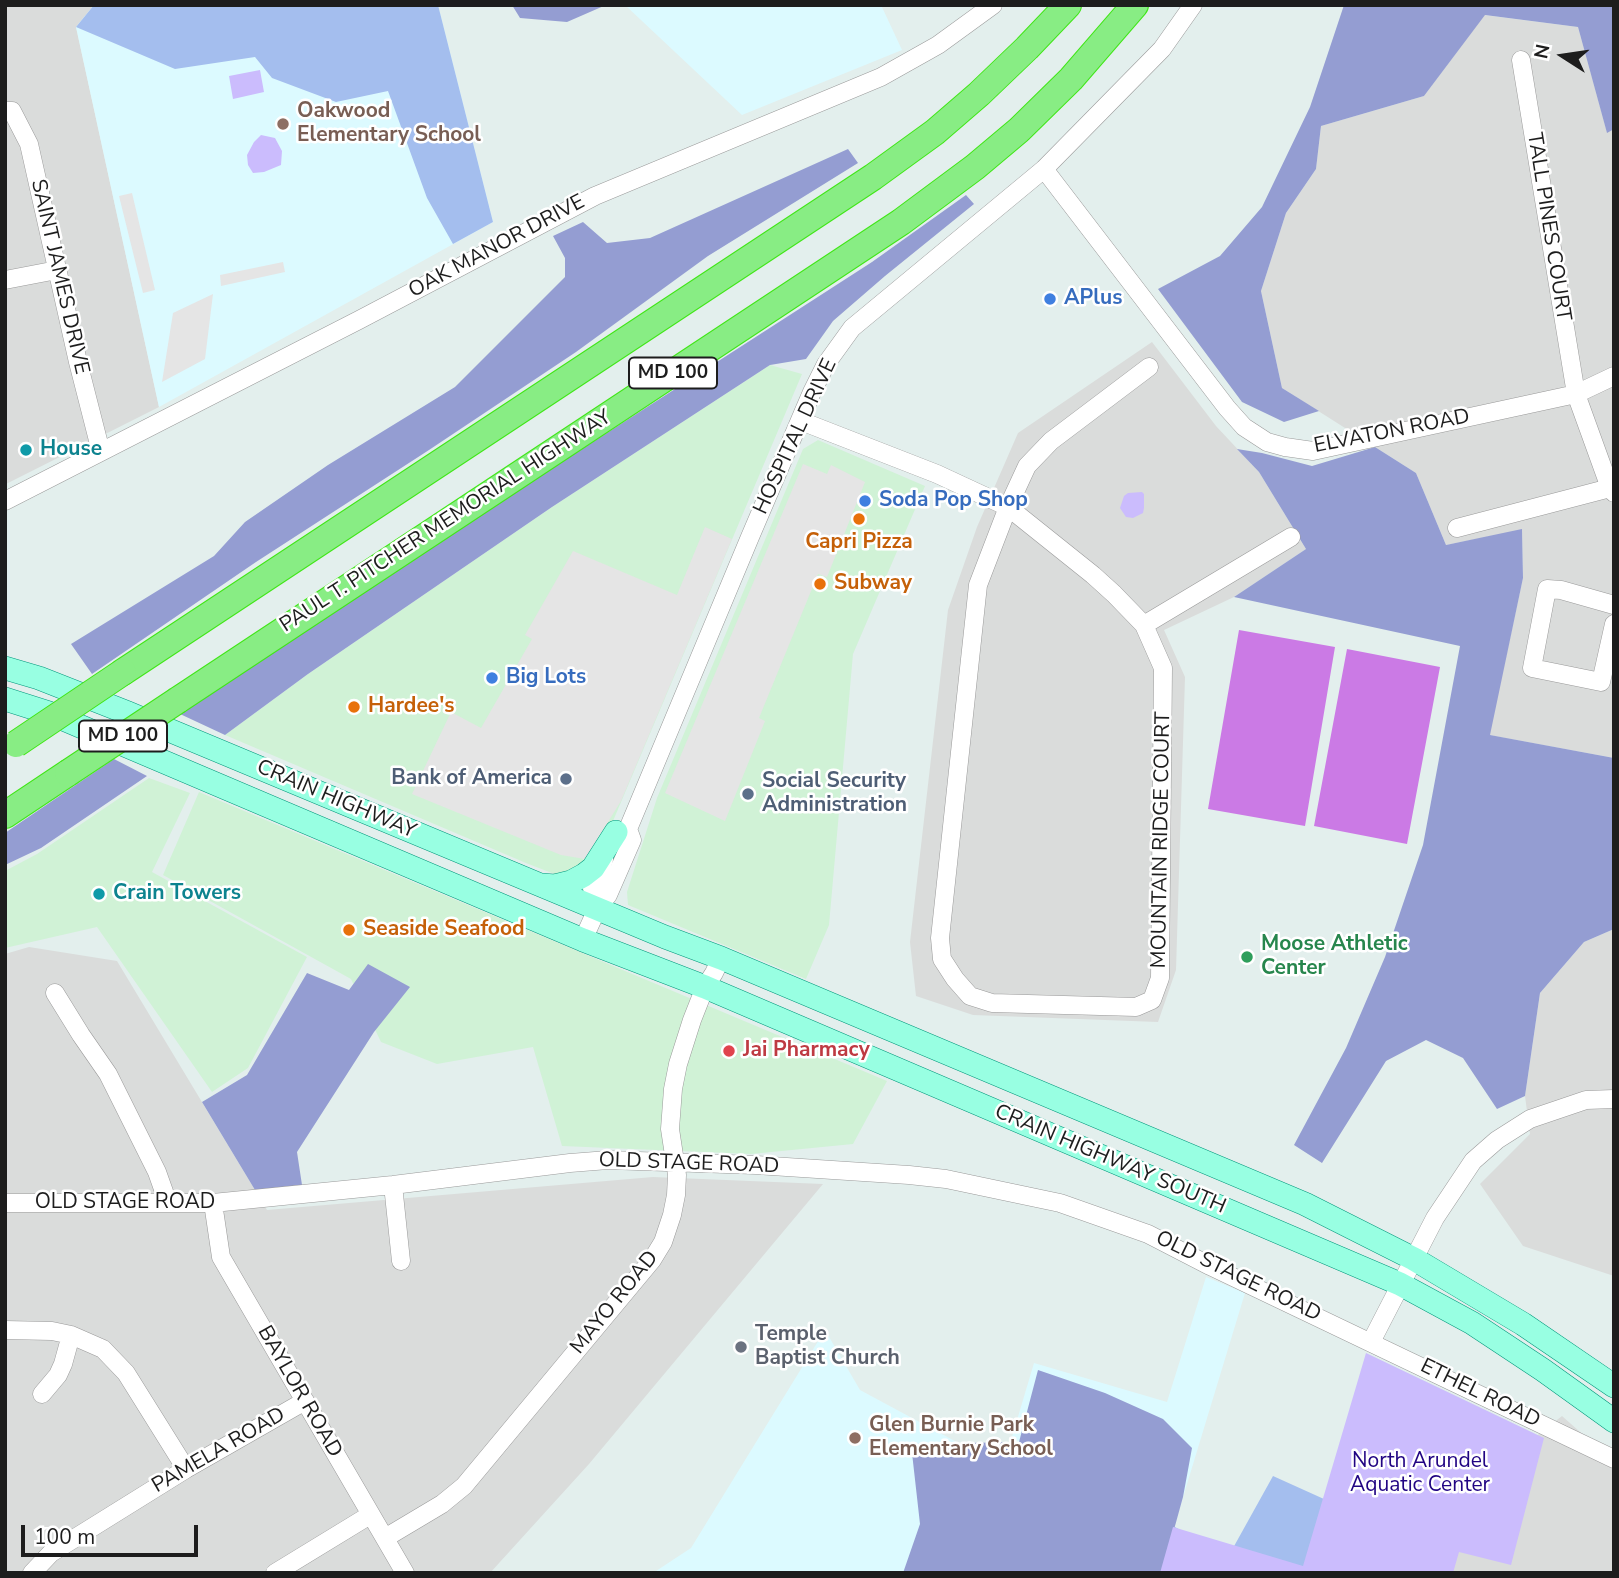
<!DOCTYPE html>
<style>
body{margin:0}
#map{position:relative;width:1619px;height:1578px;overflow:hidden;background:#e3efed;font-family:"Nunito Sans",sans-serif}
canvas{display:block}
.frame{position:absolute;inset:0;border:7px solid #1d1d1d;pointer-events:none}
.north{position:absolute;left:1528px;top:21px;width:70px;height:70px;-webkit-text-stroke:5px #fff;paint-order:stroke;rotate:282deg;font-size:19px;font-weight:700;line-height:28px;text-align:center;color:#1d1d1d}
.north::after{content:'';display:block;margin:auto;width:24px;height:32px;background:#1d1d1d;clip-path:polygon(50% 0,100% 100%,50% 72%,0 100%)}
.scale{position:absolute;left:21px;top:1525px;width:177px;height:32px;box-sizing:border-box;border:4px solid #1d1d1d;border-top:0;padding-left:9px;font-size:21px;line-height:24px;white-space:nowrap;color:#1d1d1d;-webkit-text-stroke:5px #fff;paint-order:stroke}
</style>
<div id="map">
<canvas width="1619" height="1578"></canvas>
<div class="frame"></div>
<div class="north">N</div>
<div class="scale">100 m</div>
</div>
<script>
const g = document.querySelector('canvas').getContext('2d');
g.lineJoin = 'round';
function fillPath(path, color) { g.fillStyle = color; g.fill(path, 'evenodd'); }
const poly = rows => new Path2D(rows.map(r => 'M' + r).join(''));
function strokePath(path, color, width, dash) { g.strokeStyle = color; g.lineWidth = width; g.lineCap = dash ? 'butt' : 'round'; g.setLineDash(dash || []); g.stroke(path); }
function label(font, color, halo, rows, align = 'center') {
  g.font = font + ' "Nunito Sans",sans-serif'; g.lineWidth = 5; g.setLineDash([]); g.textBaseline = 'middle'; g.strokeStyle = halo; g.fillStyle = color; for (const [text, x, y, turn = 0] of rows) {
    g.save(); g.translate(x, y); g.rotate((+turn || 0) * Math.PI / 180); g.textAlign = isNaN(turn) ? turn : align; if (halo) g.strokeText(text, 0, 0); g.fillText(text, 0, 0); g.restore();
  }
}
fillPath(poly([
 [5,5,94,5,76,27,159,407,6,484],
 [1484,15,1578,27,1607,132,1614,129,1614,758,1489,735,1523,578,1522,530,1446,545,1416,473,1282,388,1261,291,1286,213,1316,169,1321,126,1424,96],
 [1152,342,1216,426,1259,472,1306,549,1234,597,1164,630,1185,677,1176,970,1158,1022,973,1015,916,996,910,942,948,610,977,527,1018,433],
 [1614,929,1614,1276,1523,1246,1480,1184,1530,1134,1525,1096,1540,993,1584,942],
 [29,947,117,961,267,1210,653,1177,823,1184,589,1464,490,1573,5,1573,5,954],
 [1562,1416,1614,1462,1614,1573,1439,1573,1505,1461]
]), '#dadcdb');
fillPath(poly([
 [770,365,802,374,602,847,584,865,557,875,526,863,225,735,308,674,552,507],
 [818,440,925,486,853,654,829,925,806,979,628,905,627,892,657,798,803,449],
 [149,778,190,793,152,872,307,957,248,1068,212,1092,97,927,5,948,5,871,37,854],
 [199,792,887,1081,853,1144,751,1154,562,1146,533,1047,437,1064,381,1042,351,979,163,875]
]), '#d0f2d6');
fillPath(poly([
 [94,5,438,5,493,222,159,407,76,27],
 [625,5,881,5,902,50,742,115],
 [1206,1277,1245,1293,1160,1573,653,1573,691,1548,825,1330,860,1390,1003,1467,1034,1363,1167,1402]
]), '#dcfaff');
fillPath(poly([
 [94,5,438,5,493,222,453,244,427,198,388,91,336,102,272,78,255,57,175,69,76,27],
 [1273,1476,1335,1504,1319,1573,1162,1573,1175,1527,1228,1557]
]), '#a4beee');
fillPath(poly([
 [512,5,606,5,567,22,520,18],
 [1344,5,1614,5,1614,129,1607,133,1578,27,1485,15,1424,96,1321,126,1316,169,1286,213,1261,291,1282,388,1319,411,1284,422,1242,402,1158,289,1220,256,1262,207,1310,107],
 [848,149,858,163,708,256,576,352,429,450,256,562,92,674,71,644,214,556,245,522,328,465,455,387,565,277,565,258,553,236,583,222,607,243,650,238],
 [966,195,974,204,885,276,833,321,806,359,770,365,552,507,308,674,225,735,180,714,414,560,503,500,872,262],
 [1375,447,1416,473,1446,545,1522,529,1523,578,1490,735,1614,758,1614,929,1584,942,1540,993,1525,1096,1497,1109,1463,1058,1426,1040,1386,1061,1322,1163,1294,1145,1346,1048,1385,957,1423,845,1460,646,1234,597,1306,549,1259,472,1237,449,1262,453,1312,466],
 [114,759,147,776,41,848,5,865,5,833],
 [368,964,410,987,374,1032,297,1152,302,1185,255,1190,202,1102,247,1075,307,973,349,990],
 [1038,1370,1105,1393,1163,1419,1192,1448,1183,1497,1162,1573,903,1573,920,1524,911,1444,1019,1442]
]), '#949dd2');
fillPath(poly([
 [260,70,264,92,233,99,229,76],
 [261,135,275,138,282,151,281,165,264,172,253,173,248,165,247,155,254,142],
 [1142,492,1144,494,1144,508,1143,513,1133,518,1126,517,1120,508,1124,496,1128,493],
 [1366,1353,1544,1438,1511,1565,1459,1552,1453,1573,1160,1573,1173,1527,1303,1566]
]), '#cbbcfd');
fillPath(poly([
 [1239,630,1335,647,1305,826,1208,809],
 [1347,649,1440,667,1407,844,1314,826]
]), '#cb7ae5');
fillPath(poly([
 [132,193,155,290,143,293,119,196],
 [283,262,285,272,221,286,220,275],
 [213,294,205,359,162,382,173,313],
 [803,464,827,474,831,465,865,482,827,577,818,574,759,718,765,721,725,821,665,793],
 [705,527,732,539,621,801,585,859,561,855,412,794,451,712,481,728,532,639,525,635,573,551,677,595]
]), '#e5e5e5');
const minor = poly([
 [1521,60,1576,394,1610,488,1614,493],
 [5,111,12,111,29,144,78,362,101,452],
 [1044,169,1227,408,1244,427,1267,442,1285,447,1313,451,1576,394,1614,376],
 [5,280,57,270],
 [1149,367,1051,441,1027,466,1008,507,978,585,940,938,942,959,955,979,970,996,992,1003,1136,1007,1152,1000,1160,978,1163,668,1144,625,1291,537],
 [801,421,937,474,1008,507,1093,575,1114,594,1144,625],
 [5,501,359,320,595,196,881,77,938,45,993,5],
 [1457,528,1610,488,1614,490],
 [1614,605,1561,590,1547,589,1532,668,1601,682,1614,624],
 [597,909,592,888,604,859],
 [583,940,597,909,608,895,632,840,628,829,750,537,812,392,826,364,852,328,1044,169,1162,49,1193,5],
 [55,993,81,1035,108,1074,157,1172,168,1203],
 [393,1185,401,1261],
 [5,1203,213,1203,393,1185,570,1163,608,1160,756,1165,909,1175,946,1179,1060,1203,1148,1234,1210,1266,1614,1459],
 [213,1203,221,1257,405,1573],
 [5,1330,52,1331,71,1335,103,1349,126,1373,186,1469],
 [1371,1342,1435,1218,1473,1161,1497,1140,1530,1119,1586,1100,1614,1099],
 [42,1394,58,1375,63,1364,71,1335],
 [385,1538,442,1504,464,1486,652,1260,663,1242,672,1215,676,1195,677,1175,670,1129,673,1089,678,1064,692,1020,705,987,714,973,721,958],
 [32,1573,51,1553,186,1469,305,1401],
 [275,1573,370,1515]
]);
const major = poly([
 [5,668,39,678,128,713,665,937,721,958,1305,1204,1414,1259,1523,1324,1614,1386],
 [5,699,49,713,583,940,705,987,1400,1284,1472,1323,1543,1370,1614,1421],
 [542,885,555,886,571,882,584,875,593,868,616,832]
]);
const highway = poly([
 [123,672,873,177,935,132,979,94,1027,48,1068,5],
 [178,700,901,222,975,167,1019,130,1071,79,1135,5],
 [5,815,68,773]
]);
strokePath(minor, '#9a9a9a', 19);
strokePath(major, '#00977b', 24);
strokePath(highway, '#40e617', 28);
strokePath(minor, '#fff', 18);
strokePath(major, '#98ffe2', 23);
strokePath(highway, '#88ed84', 26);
const highwayBridge = poly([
 [16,744,123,672],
 [68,773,178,700]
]);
strokePath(highwayBridge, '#40e617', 28, []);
strokePath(highwayBridge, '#88ed84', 26);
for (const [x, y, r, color] of [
 [283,124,7,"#8d6e63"],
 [1050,299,7,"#3f7fe0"],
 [26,450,7,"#0f9aa8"],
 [865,501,7,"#3f7fe0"],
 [859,519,7,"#e8710a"],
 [820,584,7,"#e8710a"],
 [492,678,7,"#3f7fe0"],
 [354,707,7,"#e8710a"],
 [566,779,7,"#5c6f8a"],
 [748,794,7,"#5c6f8a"],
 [99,894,7,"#0f9aa8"],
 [349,930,7,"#e8710a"],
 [1247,957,7,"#2e9e5b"],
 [729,1051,7,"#e0444e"],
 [741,1347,7,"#6b7280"],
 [855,1438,7,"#8d6e63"]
]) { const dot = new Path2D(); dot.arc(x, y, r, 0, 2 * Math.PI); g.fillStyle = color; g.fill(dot); strokePath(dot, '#fff', 2.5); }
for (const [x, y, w] of [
 [673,373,88],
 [123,736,88]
]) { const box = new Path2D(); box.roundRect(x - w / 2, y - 15.5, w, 31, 5); g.fillStyle = '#fff'; g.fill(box); strokePath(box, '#1d1d1d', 2); }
label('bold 19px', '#1d1d1d', null, [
 ["MD 100",673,373],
 ["MD 100",123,736]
]);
label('bold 21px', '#785e54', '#fff', [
 ["Oakwood",297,112],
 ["Elementary School",297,136],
 ["Glen Burnie Park",869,1426],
 ["Elementary School",869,1450]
], 'left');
label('21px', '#1d1d1d', '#fff', [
 ["TALL PINES COURT",1548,227,81],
 ["OAK MANOR DRIVE",497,247,-28],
 ["SAINT JAMES DRIVE",59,277,77],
 ["ELVATON ROAD",1392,432,-11],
 ["HOSPITAL DRIVE",796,437,-65],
 ["PAUL T. PITCHER MEMORIAL HIGHWAY",446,522,-33],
 ["CRAIN HIGHWAY",336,800,23],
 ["MOUNTAIN RIDGE COURT",1162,840,-89],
 ["CRAIN HIGHWAY SOUTH",1110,1160,23],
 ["OLD STAGE ROAD",689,1164,2],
 ["OLD STAGE ROAD",125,1203],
 ["OLD STAGE ROAD",1238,1277,26],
 ["MAYO ROAD",615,1303,-51],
 ["BAYLOR ROAD",299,1392,60],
 ["ETHEL ROAD",1480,1394,26],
 ["PAMELA ROAD",219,1451,-30]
]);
label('bold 21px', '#366cbe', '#fff', [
 ["APlus",1064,299],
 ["Soda Pop Shop",879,501],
 ["Big Lots",506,678]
], 'left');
label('bold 21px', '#0d838f', '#fff', [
 ["House",40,450],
 ["Crain Towers",113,894]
], 'left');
label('bold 21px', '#c56008', '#fff', [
 ["Capri Pizza",859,543,"center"],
 ["Subway",834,584],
 ["Hardee's",368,707],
 ["Seaside Seafood",363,930]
], 'left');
label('bold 21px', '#4e5e75', '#fff', [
 ["Bank of America",552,779],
 ["Social Security",762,782,"left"],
 ["Administration",762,806,"left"]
], 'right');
label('bold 21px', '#27864d', '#fff', [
 ["Moose Athletic",1261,945],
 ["Center",1261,969]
], 'left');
label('bold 21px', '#be3a42', '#fff', [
 ["Jai Pharmacy",743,1051]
], 'left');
label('bold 21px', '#5b616d', '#fff', [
 ["Temple",755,1335],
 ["Baptist Church",755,1359]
], 'left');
label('21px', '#210483', '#fff', [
 ["North Arundel",1420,1462],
 ["Aquatic Center",1420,1486]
]);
</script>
